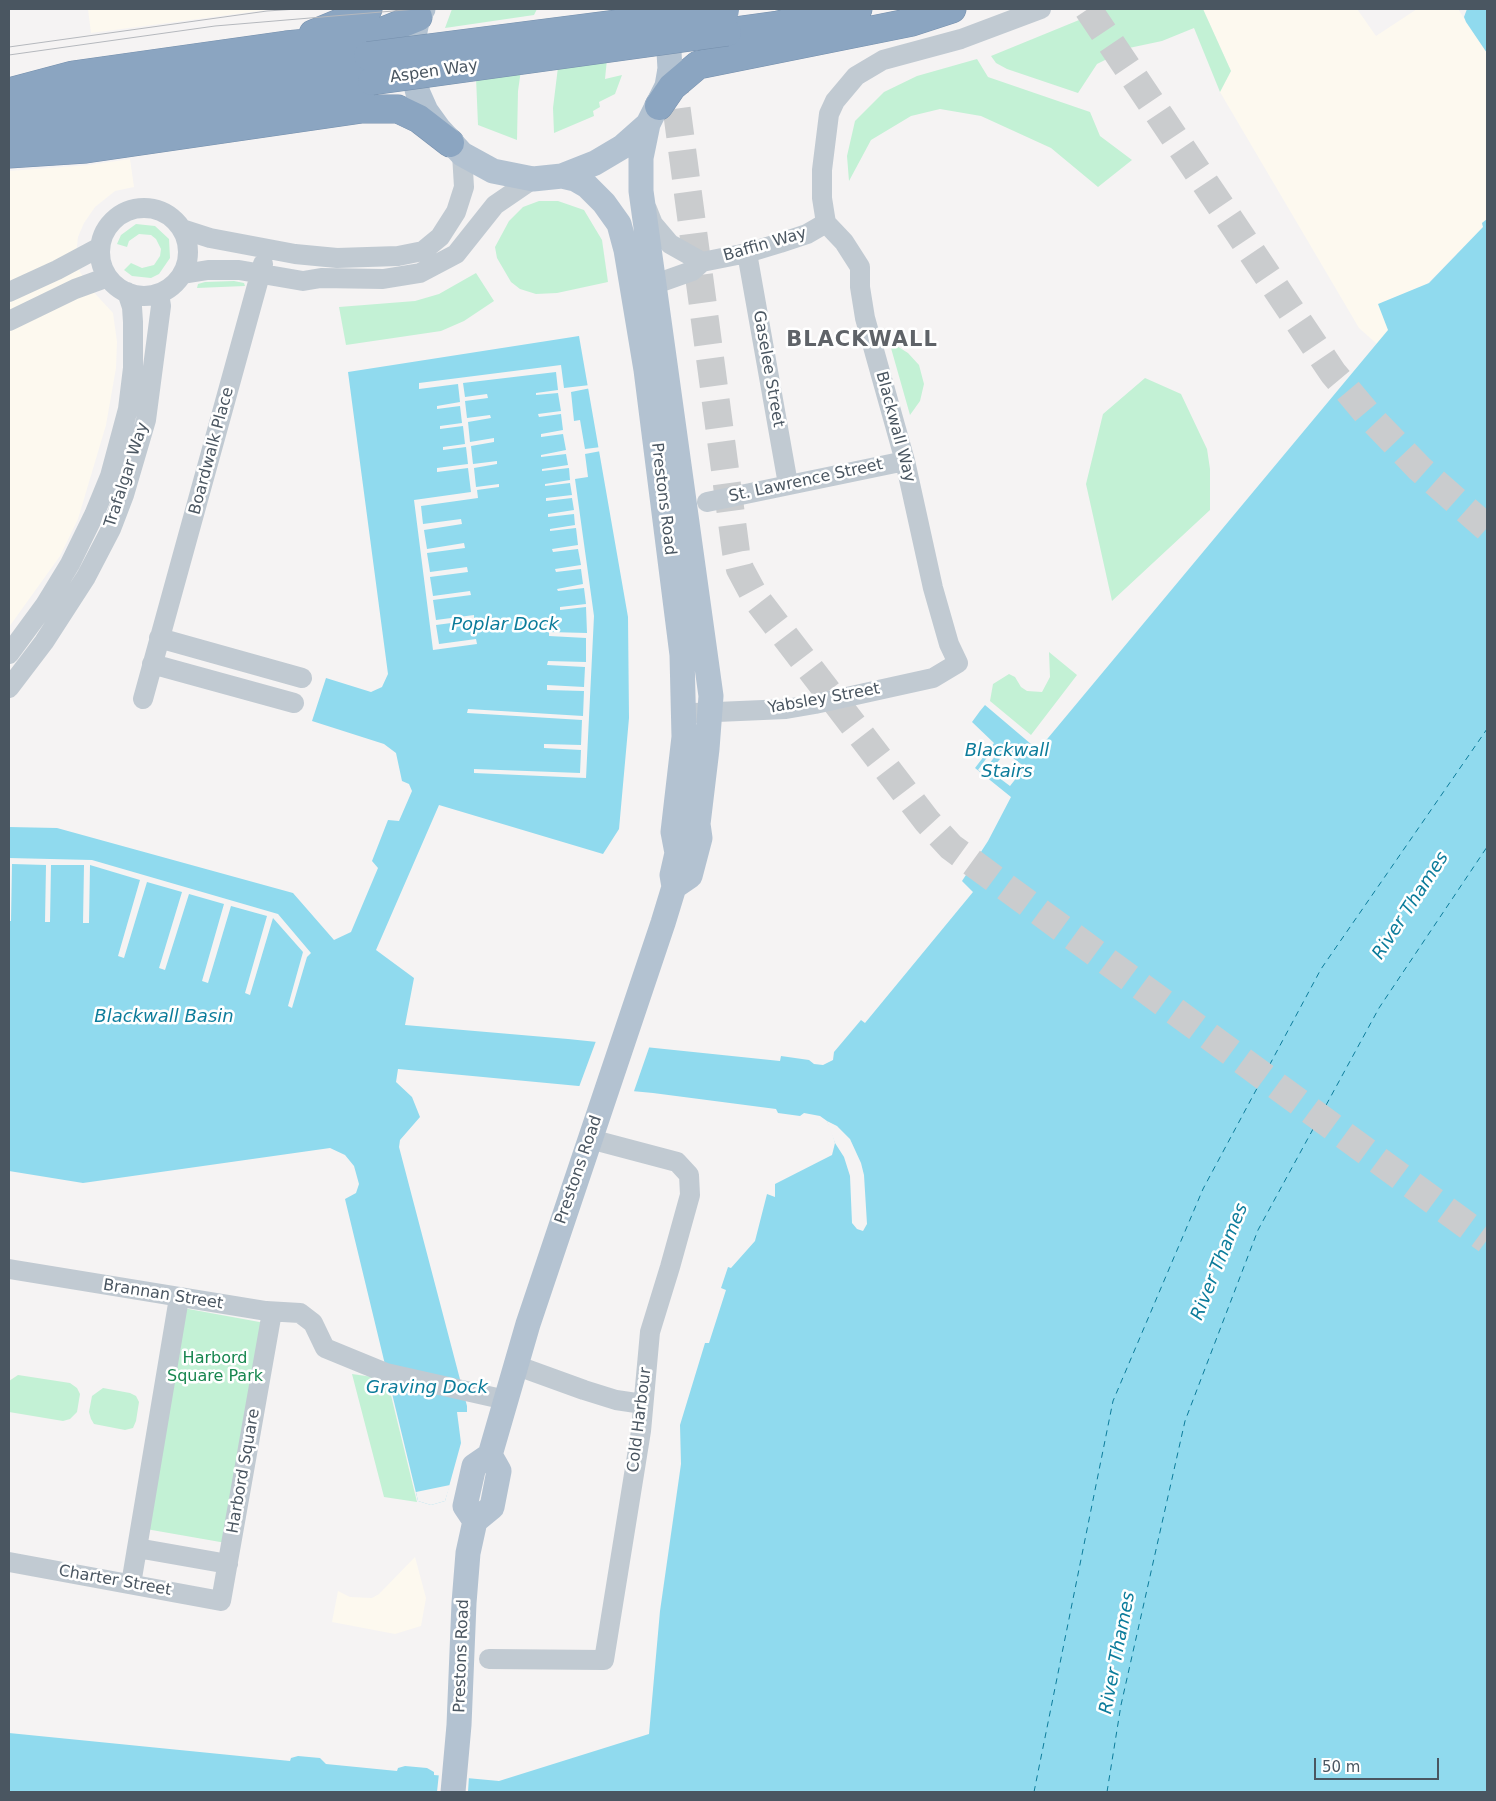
<!DOCTYPE html>
<style>
body{margin:0}
#map{position:relative;width:1496px;height:1801px;overflow:hidden;background:#f5f3f3;font-family:"DejaVu Sans",sans-serif}
canvas{display:block}
.frame{position:absolute;inset:0;border:10px solid #4a5661;pointer-events:none}
.scale{position:absolute;left:1314px;top:1758px;width:125px;height:22px;box-sizing:border-box;border:2px solid #4a5661;border-top:0;padding-left:6px;font-size:15px;line-height:18px;white-space:nowrap;color:#4a5661;-webkit-text-stroke:4px #fff;paint-order:stroke}
</style>
<div id="map">
<canvas width="1496" height="1801"></canvas>
<div class="frame"></div>
<div class="scale">50 m</div>
</div>
<script>
const g = document.querySelector('canvas').getContext('2d');
g.lineJoin = 'round';
function fillPath(path, color) { g.fillStyle = color; g.fill(path, 'evenodd'); }
const poly = rows => new Path2D(rows.map(r => 'M' + r).join(''));
function strokePath(path, color, width, dash) { g.strokeStyle = color; g.lineWidth = width; g.lineCap = dash ? 'butt' : 'round'; g.setLineDash(dash || []); g.stroke(path); }
function label(font, color, halo, rows, align = 'center') {
  g.font = font + ' "DejaVu Sans",sans-serif'; g.lineWidth = 5; g.setLineDash([]); g.textBaseline = 'middle'; g.strokeStyle = halo; g.fillStyle = color; for (const [text, x, y, turn = 0] of rows) {
    g.save(); g.translate(x, y); g.rotate((+turn || 0) * Math.PI / 180); g.textAlign = isNaN(turn) ? turn : align; if (halo) g.strokeText(text, 0, 0); g.fillText(text, 0, 0); g.restore();
  }
}
fillPath(poly([
 [88,9,274,9,91,33],
 [1203,9,1357,9,1376,36,1417,9,1458,9,1487,53,1487,219,1482,223,1483,227,1425,286,1377,344,1359,328,1220,92,1231,71],
 [130,159,134,187,115,191,95,207,84,223,78,237,76,255,80,272,89,287,113,313,117,342,116,368,106,425,78,519,60,556,9,627,9,171,89,165],
 [415,1557,426,1598,421,1626,395,1634,332,1622,338,1591,350,1597,372,1598,379,1594]
]), '#fdf9ef');
fillPath(poly([
 [452,9,537,9,534,15,445,28],
 [1106,9,1203,9,1231,71,1220,92,1194,28,1162,41,1129,48,1097,64,1078,93,1007,69,996,63,991,56],
 [607,59,605,79,622,75,615,94,599,102,600,107,593,111,594,116,554,133,553,108,558,67],
 [977,59,988,77,1090,112,1100,136,1132,160,1098,187,1051,148,981,116,940,109,911,116,871,140,849,181,847,156,855,121,884,92,917,76],
 [521,70,518,91,517,140,478,125,476,77],
 [539,201,558,201,584,210,602,240,608,282,557,293,536,294,520,289,511,282,497,258,495,247,509,221,523,207],
 [136,224,155,226,169,239,170,258,159,274,151,278,132,276,124,270,131,263,142,268,154,265,160,256,161,249,156,239,151,235,139,234,129,241,127,247,117,244,121,235],
 [476,273,494,301,464,321,441,331,346,345,339,307,415,301,439,294],
 [234,281,244,283,245,286,197,288,198,284,205,282],
 [889,341,908,353,919,365,924,384,920,401,910,415],
 [1145,378,1181,394,1207,449,1210,469,1210,510,1112,601,1086,484,1103,414],
 [1049,652,1077,675,1031,735,990,701,993,684,1009,674,1015,677,1021,687,1027,691,1042,692,1050,677],
 [183,1308,265,1323,226,1543,146,1529],
 [352,1374,387,1379,417,1502,384,1497],
 [18,1375,70,1383,77,1388,80,1394,77,1412,70,1419,63,1421,9,1412,9,1381],
 [103,1388,130,1393,136,1396,139,1402,136,1421,133,1428,125,1430,94,1424,91,1419,89,1412,92,1396]
]), '#c3f1d5');
fillPath(poly([
 [1467,9,1487,9,1487,53,1466,22,1464,17],
 [1487,219,1487,1792,9,1792,9,1733,290,1761,291,1758,298,1756,320,1758,326,1764,397,1771,398,1768,405,1766,427,1768,434,1772,434,1775,499,1781,649,1734,660,1611,681,1464,680,1425,705,1343,709,1343,726,1290,721,1288,728,1267,731,1268,755,1241,767,1194,775,1197,775,1184,832,1155,835,1143,831,1129,827,1121,820,1116,804,1113,800,1116,778,1113,776,1109,653,1093,398,1069,396,1082,412,1097,420,1117,400,1140,399,1147,467,1406,467,1412,457,1412,461,1443,445,1501,431,1505,418,1501,345,1199,356,1193,359,1184,354,1166,345,1155,330,1148,83,1183,9,1171,9,827,57,828,293,893,334,940,351,932,378,868,372,861,388,820,399,821,412,791,409,784,402,781,396,753,384,744,312,721,326,678,371,692,382,687,388,674,348,372,579,336,628,617,629,718,619,829,603,854,439,805,376,950,414,978,405,1025,568,1039,780,1061,781,1056,809,1060,814,1064,823,1065,833,1060,834,1052,861,1020,865,1023,973,892,962,881,988,841,1011,797,975,768,994,743,972,722,980,711,985,705,1038,750,1388,330,1378,304,1429,283,1483,227,1482,223]
]), '#90daee');
fillPath(poly([
 [561,365,564,388,590,385,591,388,571,392,574,421,580,420,585,449,601,447,601,451,585,454,588,477,575,479,594,616,586,778,474,773,474,769,580,773,581,750,544,748,544,744,581,745,582,720,467,713,468,709,583,716,584,691,547,690,547,685,584,687,585,667,547,665,548,661,586,662,586,638,549,636,549,632,587,633,586,607,560,610,560,607,586,604,584,588,558,591,557,589,583,584,581,569,556,572,555,569,581,565,578,549,553,552,552,549,578,545,576,528,550,531,550,529,575,525,574,514,548,517,548,514,574,510,572,498,546,501,546,498,572,495,570,483,545,486,545,484,570,480,569,468,542,471,542,469,568,465,566,454,541,457,541,455,566,450,563,434,541,437,541,434,563,430,561,414,539,417,538,414,561,411,558,393,536,395,536,393,558,390,556,372,463,383,465,397,487,394,488,398,465,401,467,418,490,415,491,418,468,422,470,442,494,438,494,442,471,446,473,464,497,461,497,464,474,468,476,487,499,484,499,487,477,490,478,498,421,506,423,524,461,519,462,524,424,530,427,549,464,543,465,548,427,553,430,572,467,567,468,572,430,577,433,596,470,591,471,595,433,600,436,620,474,615,474,620,436,625,439,644,476,639,477,644,433,650,414,500,471,492,468,468,437,472,437,468,468,464,466,447,443,450,443,447,465,444,463,426,440,429,440,426,462,423,460,406,437,409,437,406,460,402,458,384,419,389,419,383],
 [998,744,999,753,1002,756,1005,752,1025,767,1010,786,990,771,1000,759,996,755,982,773,978,770,993,749,992,747],
 [9,858,92,860,278,914,311,953,307,957,292,1008,288,1006,303,952,273,918,250,995,245,993,267,916,231,906,208,983,202,981,224,904,189,894,165,970,159,968,182,892,147,882,124,958,118,956,140,880,90,865,89,923,83,923,84,865,51,865,50,922,45,922,46,865,12,864,11,921,9,921],
 [596,1041,650,1045,633,1094,579,1087],
 [827,1121,837,1126,850,1139,861,1163,864,1175,867,1224,863,1231,857,1229,852,1223,850,1176,844,1157,835,1143],
 [450,1485,445,1501,431,1505,418,1501,416,1492],
 [439,1773,469,1776,468,1792,437,1792]
]), '#f5f3f3');
strokePath(poly([
 [1034,1792,1113,1401,1203,1189,1321,969,1487,729],
 [1107,1792,1121,1705,1185,1421,1258,1230,1379,1008,1487,847]
]), '#0c7c9b', 1, [6, 5]);
strokePath(poly([
 [1088,9,1333,373,1370,417,1419,468,1487,528],
 [671,67,736,552,740,569,755,597,927,821,951,847,1487,1240]
]), '#caccce', 28, [28, 14]);
const highway = poly([
 [727,32,778,25,858,9],
 [313,34,354,17,368,9],
 [9,92,73,75,286,45,351,39,381,32,418,17],
 [659,106,672,87,698,65,912,22,952,9],
 [9,109,368,56],
 [9,134,372,81],
 [9,154,86,149,362,109,398,109,419,119,450,143]
]);
strokePath(highway, '#7690ad', 29);
strokePath(poly([
 '100 252a44 44 0 1 1 88 0a44 44 0 1 1-88 0Z',
 [647,209,653,224,670,244,702,262,747,253,780,243,807,234,826,223],
 [182,229,210,238,295,254,337,258,398,256,423,251,440,237,456,212,464,187,462,154],
 [747,253,788,484],
 [183,274,208,270,239,270,303,281,321,278,383,279,420,273,456,254,495,205,533,179],
 [640,282,653,284,661,282,692,271,702,262],
 [9,292,57,270,100,247],
 [9,321,75,289,108,277],
 [707,502,905,461],
 [159,638,302,678],
 [9,654,45,605,70,564,94,515,110,476,128,409,133,368,133,322,132,307,127,292],
 [152,664,294,703],
 [9,688,44,642,86,577,111,529,124,495,146,420,161,306,159,294],
 [143,699,263,264],
 [694,713,786,709,815,704,933,678,958,663,949,644,933,588,905,461,865,318,860,287,860,267,844,242,826,223,822,198,822,170,829,114,835,101,856,76,883,60,961,39,1041,9],
 [9,1269,266,1311,300,1313,313,1323,325,1348,386,1373,506,1400],
 [515,1365,584,1390,616,1400,643,1404],
 [137,1548,228,1564],
 [9,1562,221,1601,272,1312],
 [131,1584,179,1298],
 [489,1659,604,1660,641,1431,650,1332,670,1267,690,1195,689,1175,677,1162,590,1139]
]), '#c1cad2', 20);
strokePath(poly([
 [423,9,418,17,413,41,411,66,418,93,426,111,439,129,462,154,493,171,533,179,562,176,595,163,622,147,648,124,667,86,670,69,669,52,660,20],
 [648,124,641,158,641,191,711,696,707,749,698,824,700,838,690,876,674,887],
 [562,176,575,179,587,186,604,203,619,224,626,250,646,370,682,655,684,737,673,832,677,853],
 [475,1521,465,1506,474,1466,490,1455,528,1324,663,923,674,887,672,875,677,853,698,824],
 [453,1792,459,1725,464,1603,468,1553,475,1521,492,1507,499,1471,490,1455]
]), '#b3c2d1', 25);
strokePath(highway, '#8ba5c1', 28);
strokePath(poly([
 [9,47,267,11,298,9],
 [9,55,215,26,417,9]
]), '#b5b8bd', 1);
const highwayBridge = poly([
 [368,56,725,10],
 [372,81,727,32]
]);
strokePath(highwayBridge, '#7690ad', 29, []);
strokePath(highwayBridge, '#8ba5c1', 28);
label('16px', '#4a5661', '#fff', [
 ["Aspen Way",434,72,-8],
 ["Baffin Way",765,245,-16],
 ["Gaselee Street",768,369,80],
 ["Blackwall Way",895,427,75],
 ["Boardwalk Place",212,451,-75],
 ["Trafalgar Way",127,475,-72],
 ["St. Lawrence Street",806,481,-12],
 ["Prestons Road",663,499,83],
 ["Yabsley Street",824,699,-10],
 ["Prestons Road",579,1170,-71],
 ["Brannan Street",163,1295,9],
 ["Cold Harbour",640,1420,-83],
 ["Harbord Square",244,1471,-80],
 ["Charter Street",115,1581,10],
 ["Prestons Road",462,1656,-88]
]);
label('16px', '#17864f', '#fff', [
 ["Harbord",215,1359],
 ["Square Park",215,1377]
]);
label('italic 18px', '#0c7c9b', '#fff', [
 ["Poplar Dock",505,625],
 ["Blackwall",1007,751],
 ["Stairs",1007,772],
 ["River Thames",1411,906,-57],
 ["Blackwall Basin",164,1017],
 ["River Thames",1220,1262,-68],
 ["Graving Dock",427,1388],
 ["River Thames",1118,1653,-79]
]);
g.letterSpacing = '1px';
label('bold 21px', '#5f6368', '#fff', [
 ["BLACKWALL",862,341]
]);
g.letterSpacing = '0px';
</script>
